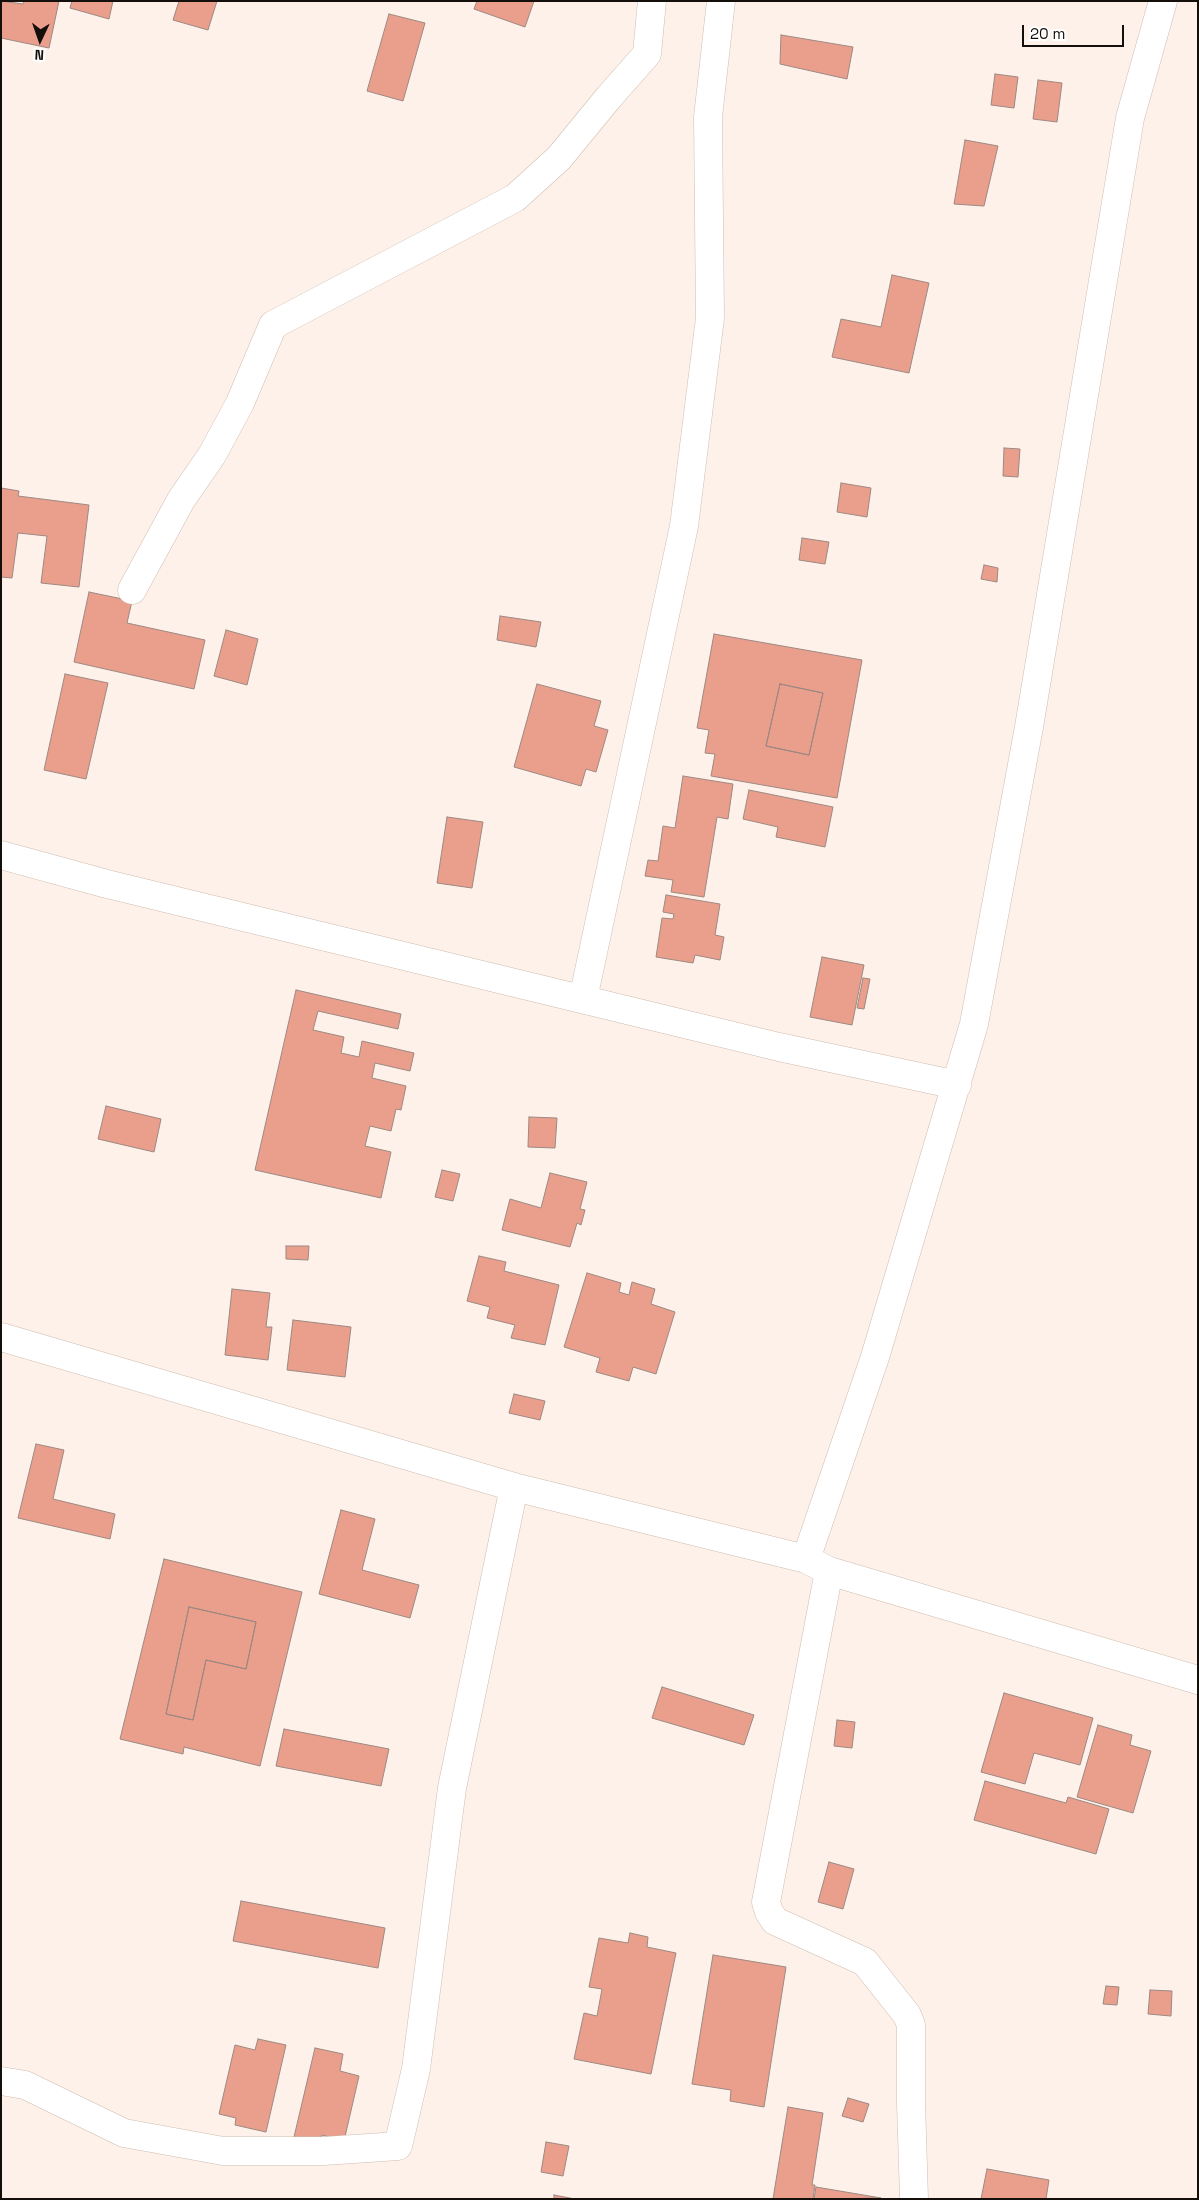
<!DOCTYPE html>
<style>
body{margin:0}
#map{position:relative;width:1199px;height:2200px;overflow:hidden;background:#fdf1e9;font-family:"Space Grotesk",sans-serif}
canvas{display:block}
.frame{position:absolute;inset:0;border:2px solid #150f0b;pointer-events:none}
.north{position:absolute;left:15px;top:15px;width:50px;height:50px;-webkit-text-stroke:4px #fff;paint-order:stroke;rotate:183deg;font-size:14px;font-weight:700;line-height:20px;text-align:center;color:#150f0b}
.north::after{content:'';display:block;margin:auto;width:18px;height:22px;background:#150f0b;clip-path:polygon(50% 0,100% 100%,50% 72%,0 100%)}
.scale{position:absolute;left:1022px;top:25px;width:102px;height:22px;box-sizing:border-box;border:2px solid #150f0b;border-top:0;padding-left:6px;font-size:15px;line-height:18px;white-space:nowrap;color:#150f0b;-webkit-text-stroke:4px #fff;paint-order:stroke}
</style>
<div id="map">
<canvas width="1199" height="2200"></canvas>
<div class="frame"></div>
<div class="north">N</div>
<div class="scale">20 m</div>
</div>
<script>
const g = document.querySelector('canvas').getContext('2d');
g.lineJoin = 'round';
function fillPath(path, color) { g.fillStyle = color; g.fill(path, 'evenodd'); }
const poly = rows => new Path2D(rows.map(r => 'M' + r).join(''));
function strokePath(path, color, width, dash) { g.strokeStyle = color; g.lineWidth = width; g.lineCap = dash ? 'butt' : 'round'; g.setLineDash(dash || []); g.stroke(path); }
const building = poly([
 [1,1,23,4,24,1,59,1,49,48,1,38,1,1],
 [72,1,113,1,109,19,70,8,72,1],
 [179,1,217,1,208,30,173,20,179,1],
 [477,1,534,1,525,27,474,9,477,1],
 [389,14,425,23,403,101,367,91,389,14],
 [781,35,853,47,847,79,780,64,781,35],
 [995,74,1018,77,1014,108,991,105,995,74],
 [1038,80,1062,83,1057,122,1033,119,1038,80],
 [965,140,998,146,984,206,954,204,965,140],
 [892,275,929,283,909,373,832,357,841,319,881,327,892,275],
 [1004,448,1020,449,1018,477,1003,476,1004,448],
 [841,483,871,488,867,517,837,512,841,483],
 [1,488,19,491,18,496,89,505,79,587,41,583,47,536,18,533,12,578,1,577,1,488],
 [802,538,829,542,825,564,799,560,802,538],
 [984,565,998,568,997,582,981,579,984,565],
 [89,592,132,601,127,623,205,640,194,689,74,662,89,592],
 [500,616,541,622,536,647,497,640,500,616],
 [226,630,258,639,247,685,214,676,226,630],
 [714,634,862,660,837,798,711,776,715,754,705,753,709,730,697,728,714,634],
 [780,684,823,693,809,755,766,746,780,684],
 [65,674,108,683,86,779,44,770,65,674],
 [537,684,601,701,594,726,608,730,596,772,586,769,581,786,514,767,537,684],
 [780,684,823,693,809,755,766,746,780,684],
 [683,776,733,784,728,819,717,817,704,897,671,892,673,880,645,876,648,860,658,861,663,826,675,828,683,776],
 [749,790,833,807,825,847,776,837,778,827,743,819,749,790],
 [447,817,483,822,472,888,437,883,447,817],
 [666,895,720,904,715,935,724,937,720,960,695,955,693,963,656,957,662,918,673,919,674,914,663,912,666,895],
 [822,957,864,965,852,1025,810,1017,822,957],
 [863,978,870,979,864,1009,857,1008,863,978],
 [296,990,401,1014,398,1029,318,1011,313,1030,344,1037,341,1053,359,1057,362,1041,414,1053,410,1071,375,1063,372,1078,406,1086,401,1110,396,1109,391,1131,370,1126,365,1146,391,1152,381,1198,255,1170,296,990],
 [106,1106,161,1119,154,1152,98,1139,106,1106],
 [529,1117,557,1118,555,1148,528,1147,529,1117],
 [442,1170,460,1174,453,1201,435,1197,442,1170],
 [550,1173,587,1182,580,1209,585,1210,581,1225,577,1223,570,1247,502,1230,510,1199,541,1208,550,1173],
 [286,1246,309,1246,308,1260,286,1259,286,1246],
 [479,1256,506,1262,504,1271,559,1285,545,1345,511,1338,515,1325,487,1318,490,1307,467,1301,479,1256],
 [587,1273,621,1283,619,1292,629,1295,632,1282,655,1289,651,1304,675,1312,656,1374,633,1367,629,1381,596,1372,600,1358,564,1347,587,1273],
 [232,1289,270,1293,266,1327,272,1327,268,1360,225,1355,232,1289],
 [293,1320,351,1327,345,1377,287,1370,293,1320],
 [514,1394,545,1401,540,1420,509,1413,514,1394],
 [36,1444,64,1450,53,1499,115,1514,110,1539,18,1518,36,1444],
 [341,1510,375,1519,362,1570,419,1585,410,1618,319,1594,341,1510],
 [164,1559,302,1592,260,1766,184,1747,183,1754,120,1739,164,1559],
 [189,1607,256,1622,246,1669,206,1660,193,1720,166,1714,189,1607],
 [189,1607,256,1622,246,1669,206,1660,193,1720,166,1714,189,1607],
 [662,1687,754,1715,744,1745,652,1718,662,1687],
 [1004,1693,1093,1718,1080,1765,1034,1753,1025,1784,981,1772,1004,1693],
 [837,1720,855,1722,852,1748,834,1746,837,1720],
 [1098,1725,1132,1735,1130,1745,1151,1751,1133,1813,1077,1797,1098,1725],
 [284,1729,389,1749,381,1786,276,1766,284,1729],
 [985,1781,1066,1803,1068,1797,1109,1809,1096,1854,974,1820,985,1781],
 [829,1862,854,1869,843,1909,818,1902,829,1862],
 [241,1901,385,1928,378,1968,233,1941,241,1901],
 [630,1933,648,1937,647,1947,676,1953,651,2074,574,2059,584,2013,597,2016,602,1989,589,1987,599,1938,628,1943,630,1933],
 [713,1955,786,1967,764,2107,730,2101,731,2090,692,2084,713,1955],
 [1106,1986,1119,1987,1117,2005,1103,2004,1106,1986],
 [1150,1990,1172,1991,1171,2016,1148,2014,1150,1990],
 [258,2039,286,2045,266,2132,235,2125,236,2118,219,2114,235,2045,255,2050,258,2039],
 [315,2048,343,2054,340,2071,359,2076,344,2141,322,2135,320,2143,294,2137,315,2048],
 [848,2098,869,2104,863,2122,842,2116,848,2098],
 [788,2107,823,2113,812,2185,815,2185,813,2199,773,2199,788,2107],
 [546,2142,569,2146,563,2176,541,2172,546,2142],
 [987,2169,1049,2180,1046,2199,981,2199,987,2169],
 [816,2187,881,2198,814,2199,816,2187],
 [554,2195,575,2199,554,2199,554,2195]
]);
fillPath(building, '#ea9f8c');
strokePath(building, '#9d8882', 1);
const minor = poly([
 [132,590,181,500,212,455,240,403,273,325,515,198,559,158,609,97,647,54,652,1],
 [1,855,107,884,779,1047,957,1085],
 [583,999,684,526,710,318,708,117,721,1],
 [1,1337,514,1487,806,1559,829,1571,1198,1680],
 [806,1559,875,1357,974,1024,1029,727,1130,118,1163,1],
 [829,1571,766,1902,769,1912,775,1921,865,1962,907,2015,911,2025,911,2103,914,2199],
 [1,2081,25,2085,124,2133,223,2151,324,2151,398,2146,416,2069,452,1788,514,1487]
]);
strokePath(minor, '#d0bdb1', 29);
strokePath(minor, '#fff', 28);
</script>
